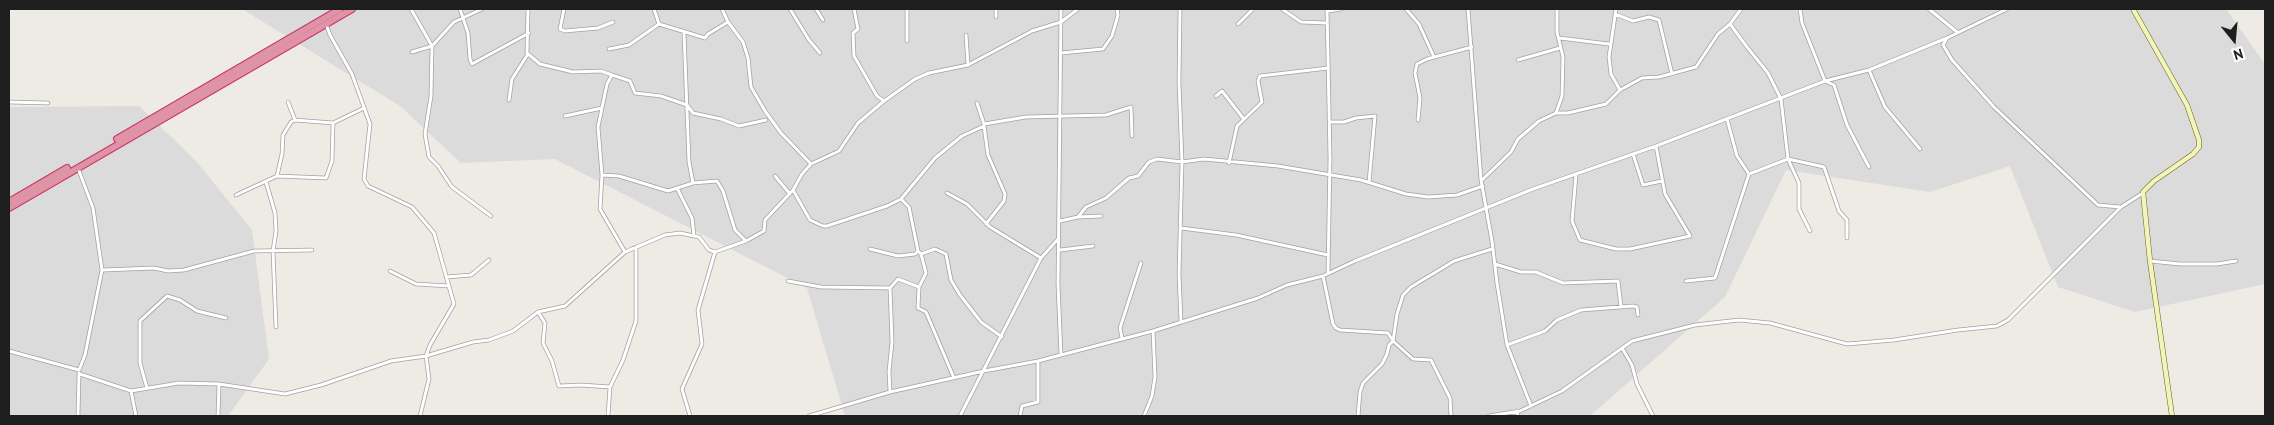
<!DOCTYPE html>
<style>
body{margin:0}
#map{position:relative;width:2274px;height:425px;overflow:hidden;background:#eeebe5;font-family:"PT Sans",sans-serif}
canvas{display:block}
.frame{position:absolute;inset:0;border:10px solid #1e1e1e;pointer-events:none}
.north{position:absolute;left:2209px;top:15px;width:50px;height:50px;-webkit-text-stroke:4px #fff;paint-order:stroke;rotate:163deg;font-size:14px;font-weight:700;line-height:20px;text-align:center;color:#1e1e1e}
.north::after{content:'';display:block;margin:auto;width:18px;height:22px;background:#1e1e1e;clip-path:polygon(50% 0,100% 100%,50% 72%,0 100%)}
</style>
<div id="map">
<canvas width="2274" height="425"></canvas>
<div class="frame"></div>
<div class="north">N</div>
</div>
<script>
const g = document.querySelector('canvas').getContext('2d');
g.lineJoin = 'round';
function fillPath(path, color) { g.fillStyle = color; g.fill(path, 'evenodd'); }
const poly = rows => new Path2D(rows.map(r => 'M' + r).join(''));
function strokePath(path, color, width, dash) { g.strokeStyle = color; g.lineWidth = width; g.lineCap = dash ? 'butt' : 'round'; g.setLineDash(dash || []); g.stroke(path); }
fillPath(poly([
 [242,9,2226,9,2265,64,2265,284,2135,312,2058,287,2010,166,1930,192,1786,170,1725,297,1590,416,845,416,807,288,555,159,461,163,400,106],
 [139,106,196,161,252,230,269,359,228,416,9,416,9,107]
]), '#dcdbdb');
const street = poly([
 [411,9,432,46,431,96,425,134,429,157,438,166,452,187,491,216],
 [460,9,468,33,470,59,472,64,529,33],
 [528,9,527,53,540,64,573,72,601,71,612,75,607,84,598,127,602,175,600,209,625,252],
 [564,9,560,29,565,31,598,28,613,22],
 [654,9,659,24,705,38,708,34,728,22],
 [722,9,728,22,743,42,748,58,751,87,765,111,781,133,811,164],
 [790,9,809,40,820,53],
 [816,9,823,20],
 [854,9,858,29,853,33,854,56,877,96,884,101],
 [907,9,907,41],
 [996,9,996,17],
 [1061,9,1058,284,1061,355],
 [1078,9,1061,22,1032,31,968,65,929,73,915,79,884,101,858,123,839,151,811,164,802,174,793,190,810,220,823,226,827,226,887,206,901,199,935,158,962,136,984,126,984,124,1026,117,1106,115,1131,107,1132,136],
 [1180,9,1179,82,1182,162,1179,274,1181,322],
 [1282,9,1301,22,1326,23],
 [1327,9,1330,158,1328,273],
 [1406,9,1419,24,1434,57],
 [1468,9,1481,180,1492,241,1497,283,1507,345,1531,406],
 [1616,9,1609,57,1611,74,1620,90],
 [1800,9,1802,23,1825,81,1834,85,1847,125,1869,167],
 [1929,9,1957,32],
 [1328,11,1341,9],
 [1615,14,1633,21,1649,17,1659,20,1672,74],
 [326,24,330,35,352,74,370,124,364,179,368,186,412,207,434,233,454,304,430,345,426,356,429,379,420,416],
 [1238,24,1253,9],
 [1730,24,1747,47,1768,73,1781,99,1788,159,1799,183,1799,209,1810,231],
 [684,33,689,162,693,183,717,181,723,191,735,230,746,241,764,231,765,220,793,190],
 [966,35,968,65],
 [1559,38,1609,44],
 [1947,38,1943,45,1952,60,1994,107,2098,205,2120,207],
 [609,49,629,45,659,24],
 [412,52,432,46,454,22,482,9],
 [1061,53,1103,49,1112,36,1118,15,1117,9],
 [1518,60,1560,48],
 [1869,70,1885,107,1920,149],
 [612,75,630,81,635,93,661,96,687,105,693,113,721,119,739,126,766,120],
 [1216,96,1222,91,1243,118],
 [509,100,512,79,528,54],
 [9,102,48,103],
 [288,102,295,120],
 [977,103,984,124],
 [1556,113,1562,96,1563,57,1557,32,1557,9],
 [565,116,602,108],
 [1727,119,1737,156,1749,174,1788,159,1824,167,1839,211,1847,220,1847,238],
 [1418,120,1420,98,1415,73,1417,64,1427,59,1472,47],
 [1330,122,1344,122,1356,118,1375,116,1369,182],
 [984,126,988,155,1005,194,1004,201,986,224],
 [1633,154,1643,185,1662,181],
 [1229,163,1237,126,1262,102,1258,81,1260,76,1328,68],
 [602,175,619,176,668,191,693,183],
 [1576,175,1572,221,1580,240,1616,249,1630,249,1690,236,1665,194,1656,146],
 [277,176,282,154,283,135,291,122,295,120,333,123,364,108],
 [775,176,790,194],
 [1482,180,1511,152,1518,139,1539,121,1556,113,1568,113,1606,104,1620,90,1642,78,1659,77,1696,67,1718,34,1730,24,1741,9],
 [266,182,275,213,276,231,273,251,276,327],
 [677,188,692,218,694,236],
 [947,193,967,204,990,227,1041,258],
 [236,195,277,176,326,178,332,161,333,123],
 [901,199,909,207,918,251,921,254,935,249,946,254,951,280,960,295,981,322,1002,337],
 [1078,217,1086,207,1106,198,1129,178,1138,176,1149,162,1157,159,1182,162,1204,159,1278,166,1361,180,1406,194,1428,197,1457,195,1483,186],
 [1060,221,1078,217,1101,216],
 [1181,228,1236,235,1328,255],
 [870,249,898,256,915,254,918,251],
 [1060,250,1093,246],
 [2150,261,2180,264,2217,264,2236,261],
 [1495,264,1521,272,1536,272,1563,283,1618,281,1621,307],
 [103,270,154,268,168,271,184,270,254,251,312,250],
 [390,271,416,284,449,286],
 [1323,276,1333,324,1336,328,1340,330,1388,333,1393,341,1413,359,1431,360,1450,398,1451,416],
 [446,277,471,275,489,260],
 [788,281,821,287,890,288,892,342,889,372,890,392],
 [1686,281,1715,278,1749,174],
 [919,287,918,308,926,312,954,378],
 [890,288,898,279,919,287,926,273,921,254],
 [538,312,545,323,543,343,552,361,559,386,581,385,610,387],
 [1122,338,1120,328,1141,263],
 [1507,345,1545,331,1557,320,1581,310,1633,306,1637,307,1638,315],
 [1622,348,1632,365,1637,384,1653,416],
 [9,351,79,370,85,355,102,270,93,208,78,168],
 [80,374,131,391,179,383,219,384,285,394,321,385,391,361,426,356,473,342,489,340,513,331,538,312,565,306,625,252,665,235,680,233,699,237,709,250,715,252,746,241],
 [147,388,140,363,140,321,167,296,180,300,197,311,226,318],
 [131,391,136,416],
 [1517,411,1518,416],
 [78,416,79,373],
 [218,416,219,384],
 [608,416,610,387,623,360,636,321,636,247],
 [690,416,682,389,702,344,698,310,715,252],
 [809,416,890,392,984,371,1038,361,1153,331,1258,298,1287,285,1323,276,1355,261,1533,189,1656,146,1825,81,1869,70,1947,38,2007,9],
 [960,416,1041,258,1059,238],
 [1020,416,1022,406,1038,402,1038,361],
 [1144,416,1152,396,1155,377,1153,331],
 [1358,416,1360,392,1363,383,1382,364,1387,354,1389,345,1393,341,1397,314,1403,295,1411,287,1454,261,1492,249],
 [1489,416,1520,411,1562,391,1632,341,1695,325,1739,320,1770,323,1847,344,1894,340,1958,330,1997,326,2008,320,2121,207,2143,193]
]);
const secondary = poly([
 [2133,9,2187,105,2199,140,2199,147,2193,154,2154,181,2143,192,2150,261,2172,416]
]);
const highway = poly([
 [117,139,340,9],
 [9,202,67,168],
 [9,208,352,9]
]);
strokePath(street, '#a2a2a2', 4.5);
strokePath(secondary, '#656b0f', 5.5);
strokePath(highway, '#ca346d', 8);
strokePath(street, '#fff', 3);
strokePath(secondary, '#f3f3be', 4.5);
strokePath(highway, '#de94a4', 6);
</script>
